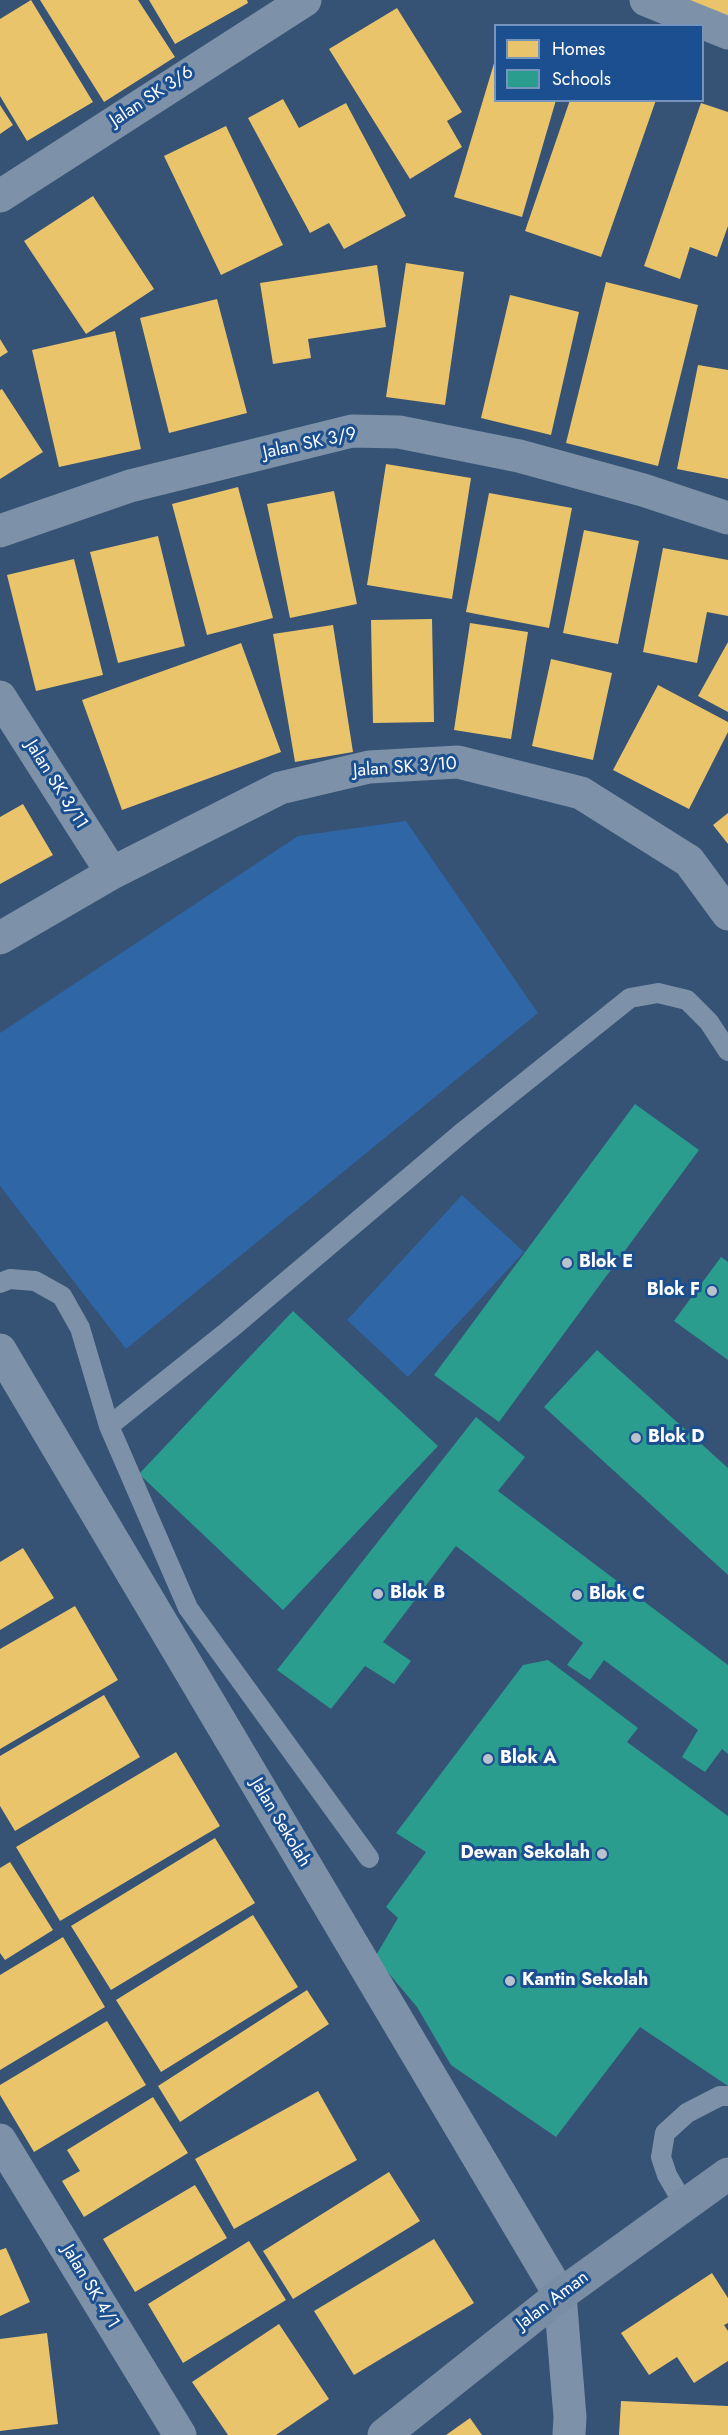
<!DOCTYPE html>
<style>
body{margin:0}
#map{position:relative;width:728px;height:2435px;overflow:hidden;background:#365274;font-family:Jost,sans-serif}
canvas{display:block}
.legend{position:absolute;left:494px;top:24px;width:210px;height:78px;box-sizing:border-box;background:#1b4f8f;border:2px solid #7695bc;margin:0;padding:8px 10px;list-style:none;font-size:18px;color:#fff}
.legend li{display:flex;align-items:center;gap:12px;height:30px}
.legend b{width:30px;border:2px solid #7695bc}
</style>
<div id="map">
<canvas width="728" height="2435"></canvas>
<ul class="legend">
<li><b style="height:16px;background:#e9c46a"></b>Homes</li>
<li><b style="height:16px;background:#2a9d8f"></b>Schools</li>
</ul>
</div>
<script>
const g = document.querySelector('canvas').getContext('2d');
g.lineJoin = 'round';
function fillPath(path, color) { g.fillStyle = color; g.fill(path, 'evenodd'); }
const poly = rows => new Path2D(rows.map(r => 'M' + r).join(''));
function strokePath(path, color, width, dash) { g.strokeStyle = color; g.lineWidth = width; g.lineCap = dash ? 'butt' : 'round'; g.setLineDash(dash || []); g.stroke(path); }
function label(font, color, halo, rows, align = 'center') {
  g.font = font + ' Jost,sans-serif'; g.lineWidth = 6; g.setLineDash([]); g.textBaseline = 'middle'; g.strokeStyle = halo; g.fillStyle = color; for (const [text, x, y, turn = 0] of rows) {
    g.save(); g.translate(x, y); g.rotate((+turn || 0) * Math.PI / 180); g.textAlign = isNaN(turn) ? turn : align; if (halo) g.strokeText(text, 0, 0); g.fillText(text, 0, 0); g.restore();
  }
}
fillPath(poly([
 [406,821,538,1013,126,1349,0,1186,0,1033,298,836],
 [462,1195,524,1252,408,1377,347,1320]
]), '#2f66a5');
fillPath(poly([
 [31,0,93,102,27,141,0,96,0,19],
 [40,0,138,0,175,57,104,102],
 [149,0,247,0,248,3,175,44],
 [673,0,728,0,728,22],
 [397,8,462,112,447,121,462,147,410,179,329,49],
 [495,60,496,100,556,100,522,217,454,197],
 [283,99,299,128,346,103,406,216,344,249,329,223,310,233,248,118],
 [570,100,656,100,601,257,525,231],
 [701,103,728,112,728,226,717,257,690,247,680,279,644,266],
 [0,105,13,125,0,134],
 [226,126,283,245,221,275,164,156],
 [93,196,154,289,86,334,24,241],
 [406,263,464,272,445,405,386,397],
 [377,265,386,327,308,339,311,358,273,364,260,283],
 [606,282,698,305,658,466,566,443],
 [510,295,579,312,551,435,481,418],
 [217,299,247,413,169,433,140,318],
 [115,331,141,449,59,467,32,350],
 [0,339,8,352,0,357],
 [698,365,728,370,728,479,677,469],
 [2,389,43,452,0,479,0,390],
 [386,464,471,478,452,599,367,585],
 [238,487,273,618,207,635,172,504],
 [334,491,357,604,290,618,267,504],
 [489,493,572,508,549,628,466,612],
 [584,530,639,541,618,644,563,633],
 [158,536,185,646,118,663,90,552],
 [663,548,728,560,728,616,707,612,697,663,643,652],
 [74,559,103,675,36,691,7,575],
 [432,619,434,722,373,723,371,620],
 [470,623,528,632,511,739,454,730],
 [333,625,353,752,295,762,273,634],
 [728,642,728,712,698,696],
 [241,643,281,752,122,810,82,700],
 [551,659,612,673,593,760,532,746],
 [658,685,728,722,728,732,689,809,613,770],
 [23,804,53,855,0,884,0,817],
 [728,813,728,844,713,825],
 [23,1548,54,1598,0,1630,0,1562],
 [75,1606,118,1680,0,1749,0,1649],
 [104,1695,140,1757,15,1831,0,1806,0,1756],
 [176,1752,220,1826,60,1921,16,1847],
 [215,1838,255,1903,111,1990,71,1926],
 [10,1862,53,1930,5,1960,0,1953,0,1868],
 [253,1915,298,1987,161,2072,116,2000],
 [63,1937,105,2007,0,2070,0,1975],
 [307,1990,329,2024,180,2122,158,2086],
 [107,2021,146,2085,34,2152,0,2095,0,2085],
 [318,2091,357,2160,234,2229,195,2159],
 [153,2097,188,2153,84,2217,62,2181,80,2171,67,2150],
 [389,2172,420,2221,293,2299,263,2251],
 [195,2185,227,2238,135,2292,103,2239],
 [434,2239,474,2303,354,2375,314,2311],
 [249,2241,286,2300,183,2363,148,2304],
 [6,2248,30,2302,0,2316,0,2250],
 [712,2273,728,2298,728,2323,724,2325,728,2331,728,2361,694,2383,677,2357,649,2375,621,2333],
 [279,2324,329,2399,276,2435,228,2435,192,2382],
 [47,2333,58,2424,0,2431,0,2339],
 [621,2401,728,2406,728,2435,619,2435],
 [470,2418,482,2435,446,2435]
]), '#e9c46a');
fillPath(poly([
 [635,1104,699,1150,499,1422,434,1375],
 [721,1257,728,1262,728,1360,674,1321],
 [293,1311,438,1446,283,1610,139,1474],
 [597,1350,728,1468,728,1575,544,1407],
 [476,1417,525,1457,498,1491,728,1665,728,1754,722,1749,705,1772,682,1757,698,1730,604,1660,590,1680,567,1665,583,1643,456,1546,383,1642,411,1661,394,1684,365,1666,331,1709,277,1670],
 [548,1660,638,1728,627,1742,728,1816,728,2086,640,2027,556,2137,451,2065,417,2007,375,1957,398,1918,386,1907,426,1852,396,1833,523,1665]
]), '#2a9d8f');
strokePath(poly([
 [0,1283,10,1279,35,1281,62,1296,80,1328,109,1426,188,1608,369,1858],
 [109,1426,229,1330,464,1131,630,998,658,993,687,1000,709,1022,728,1051],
 [685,2206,667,2175,661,2157,665,2133,687,2113,720,2096,728,2096]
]), '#7d92a8', 20);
strokePath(poly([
 [646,0,728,33],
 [0,196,305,0],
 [0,531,130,486,352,431,399,432,519,456,643,490,728,518],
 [0,697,112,873],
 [0,938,112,873,280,788,369,767,458,762,581,793,689,861,728,914],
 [0,1350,560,2295,570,2417,569,2435],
 [0,2140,180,2435]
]), '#7d92a8', 33);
strokePath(poly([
 [384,2435,560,2295,728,2174]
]), '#798da4', 33);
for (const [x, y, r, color] of [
 [567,1263,6,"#b9c2ce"],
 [712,1291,6,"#b9c2ce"],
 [636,1438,6,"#b9c2ce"],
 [378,1594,6,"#b9c2ce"],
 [577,1595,6,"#b9c2ce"],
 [488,1759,6,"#b9c2ce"],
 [602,1854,6,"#b9c2ce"],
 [510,1981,6,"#b9c2ce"]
]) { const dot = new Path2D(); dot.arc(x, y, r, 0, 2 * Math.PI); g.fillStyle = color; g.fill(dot); strokePath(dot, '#1b4f8f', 2); }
label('18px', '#fff', '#1b4f8f', [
 ["Jalan SK 3/6",152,97,-33],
 ["Jalan SK 3/9",310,444,-12],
 ["Jalan SK 3/10",405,768,-4],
 ["Jalan SK 3/11",56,785,58],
 ["Jalan Sekolah",280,1823,59],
 ["Jalan SK 4/1",90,2287,59],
 ["Jalan Aman",553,2301,-37]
]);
label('bold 18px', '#fff', '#1b4f8f', [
 ["Blok E",579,1263],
 ["Blok F",700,1291,"right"],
 ["Blok D",648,1438],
 ["Blok B",390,1594],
 ["Blok C",589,1595],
 ["Blok A",500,1759],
 ["Dewan Sekolah",590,1854,"right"],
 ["Kantin Sekolah",522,1981]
], 'left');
</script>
